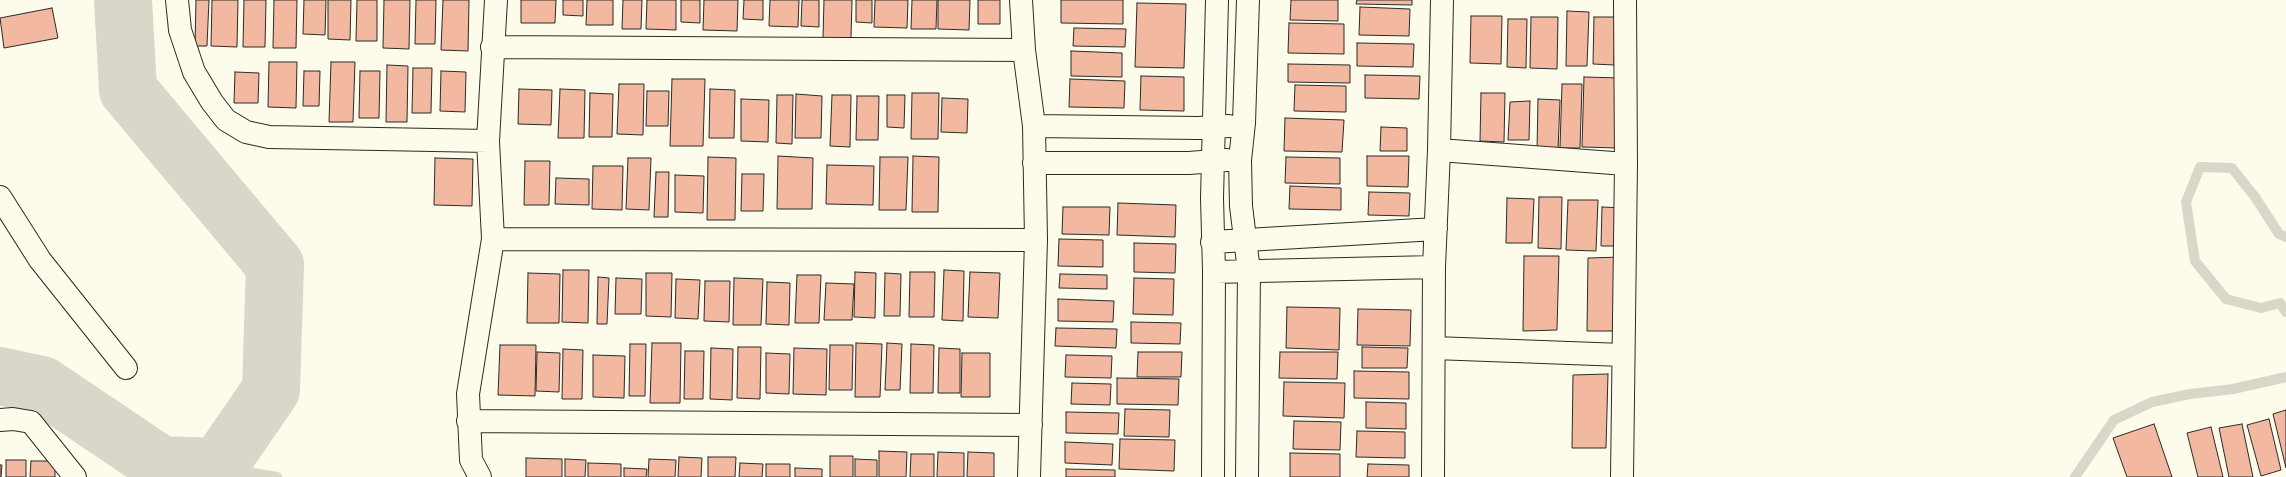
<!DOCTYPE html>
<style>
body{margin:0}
canvas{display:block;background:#fdfbea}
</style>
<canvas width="2286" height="477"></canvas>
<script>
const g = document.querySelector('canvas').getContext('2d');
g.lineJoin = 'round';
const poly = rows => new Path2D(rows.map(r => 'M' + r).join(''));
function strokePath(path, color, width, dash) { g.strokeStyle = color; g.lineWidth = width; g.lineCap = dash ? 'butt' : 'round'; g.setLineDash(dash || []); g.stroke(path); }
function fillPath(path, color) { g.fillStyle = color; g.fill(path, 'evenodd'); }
strokePath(poly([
 [2286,237,2279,234,2255,197,2232,168,2200,167,2186,202,2195,261,2226,299,2261,308,2280,303,2286,312],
 [218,467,277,477],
 [2075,477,2114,420,2152,402,2190,394,2233,389,2286,377]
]), '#d8d7c9', 10);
strokePath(poly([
 [0,376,42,385,161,465,218,467,271,390,275,265,128,90,123,0]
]), '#d8d7c9', 58);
const building = poly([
 [196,0,209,0,207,46,195,46,196,0],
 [212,0,238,0,237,47,211,46,212,0],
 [244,0,266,0,265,47,243,47,244,0],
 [274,0,297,0,296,48,273,48,274,0],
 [304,0,326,0,325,35,303,34,304,0],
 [328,0,351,0,350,40,328,39,328,0],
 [357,0,377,0,377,41,356,41,357,0],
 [384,0,410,0,409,49,383,48,384,0],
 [416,0,436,0,435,44,415,44,416,0],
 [443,0,469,0,468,51,441,50,443,0],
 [521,0,556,0,555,23,521,23,521,0],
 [563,0,583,0,583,16,563,15,563,0],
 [587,0,613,0,613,25,586,25,587,0],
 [623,0,642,0,641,29,622,29,623,0],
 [647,0,676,0,676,30,646,29,647,0],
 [681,0,700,0,700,23,681,22,681,0],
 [704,0,738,0,737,31,703,30,704,0],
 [744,0,763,0,763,20,743,19,744,0],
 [770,0,799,0,798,27,769,26,770,0],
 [802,0,819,0,819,27,801,26,802,0],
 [824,0,852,0,851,38,823,38,824,0],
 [856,0,872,0,872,23,856,22,856,0],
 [875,0,908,0,907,28,874,27,875,0],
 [912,0,937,0,936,29,911,29,912,0],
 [938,0,970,0,969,30,938,29,938,0],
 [978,0,1000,0,1000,24,978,24,978,0],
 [1061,0,1123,0,1123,24,1061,23,1061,0],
 [1291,0,1338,0,1338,21,1290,20,1291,0],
 [1357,0,1412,0,1412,5,1356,4,1357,0],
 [1137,3,1186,4,1184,68,1135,67,1137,3],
 [1360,7,1410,9,1409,36,1359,35,1360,7],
 [52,8,58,38,4,48,0,18,52,8],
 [1567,11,1589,12,1587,66,1566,66,1567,11],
 [1471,16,1502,16,1501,64,1470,63,1471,16],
 [1531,17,1558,17,1557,69,1530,68,1531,17],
 [1594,17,1615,17,1614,65,1593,64,1594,17],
 [1508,19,1527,19,1526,68,1507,67,1508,19],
 [1289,23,1344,24,1344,54,1288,53,1289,23],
 [1074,28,1126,29,1125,47,1073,46,1074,28],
 [1357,43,1414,44,1413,67,1357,66,1357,43],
 [1071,51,1122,53,1122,77,1071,76,1071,51],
 [269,62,297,62,296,108,268,107,269,62],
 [331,62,355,62,353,122,329,122,331,62],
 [1288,64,1350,65,1350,83,1288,82,1288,64],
 [387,65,408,66,407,122,386,122,387,65],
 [413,68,432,68,431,113,412,113,413,68],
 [304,71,320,71,319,106,303,106,304,71],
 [360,71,380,71,379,118,359,118,360,71],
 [441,71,466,72,465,112,440,111,441,71],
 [235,72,259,73,258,103,234,103,235,72],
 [1365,75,1420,76,1419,99,1365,98,1365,75],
 [1141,76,1184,77,1184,111,1140,110,1141,76],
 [1584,77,1621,78,1619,148,1582,147,1584,77],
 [672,79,705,79,703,146,670,146,672,79],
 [1070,79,1125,81,1124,108,1069,107,1070,79],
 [619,84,644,84,643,135,617,134,619,84],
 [1562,84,1582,84,1580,148,1560,148,1562,84],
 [1295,85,1346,86,1346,112,1294,111,1295,85],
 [519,89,552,90,551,125,518,124,519,89],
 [560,89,585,90,584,138,558,138,560,89],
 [710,89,735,90,734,138,709,138,710,89],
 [647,91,669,91,668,126,646,126,647,91],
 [590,93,613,94,612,137,589,137,590,93],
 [912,93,939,93,938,139,911,139,912,93],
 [1481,93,1505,93,1504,142,1480,141,1481,93],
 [796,94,822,96,821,138,795,138,796,94],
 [777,95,793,95,792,144,776,143,777,95],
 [832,95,851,95,850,147,830,146,832,95],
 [887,95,905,95,904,128,887,127,887,95],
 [857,96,879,96,878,140,856,140,857,96],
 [942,98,968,99,967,133,941,132,942,98],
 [741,99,769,100,768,142,741,141,741,99],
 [1538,99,1560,100,1558,151,1537,151,1538,99],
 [1530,101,1529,140,1508,140,1510,102,1530,101],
 [1285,118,1344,120,1342,152,1284,151,1285,118],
 [1381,127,1407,128,1407,151,1380,151,1381,127],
 [778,156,813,158,812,209,777,209,778,156],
 [913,156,939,157,938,212,912,212,913,156],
 [1367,156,1409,156,1408,187,1367,186,1367,156],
 [708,157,736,158,735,220,707,220,708,157],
 [880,157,908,157,906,210,879,210,880,157],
 [1286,157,1340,158,1340,184,1285,183,1286,157],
 [435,158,473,159,472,206,434,205,435,158],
 [628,158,651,158,649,210,626,209,628,158],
 [525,161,550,161,549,205,524,205,525,161],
 [827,165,874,166,873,205,826,204,827,165],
 [593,166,623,166,622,210,592,209,593,166],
 [656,172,669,172,668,217,654,217,656,172],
 [742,174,764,174,763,211,741,211,742,174],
 [675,175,704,176,703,213,675,212,675,175],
 [556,178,589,179,589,205,555,204,556,178],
 [1290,186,1341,188,1341,210,1289,209,1290,186],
 [1369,192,1410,193,1409,216,1368,215,1369,192],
 [1539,197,1562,197,1561,249,1538,248,1539,197],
 [1507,198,1534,199,1532,243,1506,243,1507,198],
 [1568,200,1598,200,1596,251,1566,250,1568,200],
 [1118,203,1176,205,1175,237,1117,235,1118,203],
 [1063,207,1110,207,1109,235,1062,234,1063,207],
 [1602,207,1623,208,1622,246,1601,246,1602,207],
 [1059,239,1103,240,1103,267,1058,266,1059,239],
 [1134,243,1176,244,1175,273,1134,272,1134,243],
 [1524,256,1559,256,1557,330,1523,331,1524,256],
 [1623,257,1621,331,1587,331,1588,258,1623,257],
 [563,270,589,270,588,323,562,322,563,270],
 [944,270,964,271,963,321,942,320,944,270],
 [855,272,876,273,875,318,854,317,855,272],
 [910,272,935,272,934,317,909,317,910,272],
 [970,272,1000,273,998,318,968,317,970,272],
 [528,273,560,274,559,323,527,323,528,273],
 [646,273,672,273,671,317,646,316,646,273],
 [885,273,901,274,900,316,884,316,885,273],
 [1060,274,1107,275,1107,289,1059,288,1060,274],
 [797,275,821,275,819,323,795,323,797,275],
 [598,277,609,278,607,324,597,324,598,277],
 [616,278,642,279,641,314,615,314,616,278],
 [734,278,763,279,761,325,733,325,734,278],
 [1134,278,1174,279,1173,315,1133,314,1134,278],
 [676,279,700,280,698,319,675,318,676,279],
 [705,281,730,281,729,322,704,321,705,281],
 [767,282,790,283,789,325,766,324,767,282],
 [826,283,854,284,852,320,824,320,826,283],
 [1058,299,1114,301,1113,322,1058,321,1058,299],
 [1287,307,1340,308,1339,350,1286,348,1287,307],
 [1358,309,1411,310,1410,346,1357,345,1358,309],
 [1131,322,1181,323,1180,344,1131,343,1131,322],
 [1056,328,1117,329,1116,348,1055,346,1056,328],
 [652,343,681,343,680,403,650,403,652,343],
 [856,343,882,344,880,397,855,397,856,343],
 [887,343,902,344,900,390,885,390,887,343],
 [630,344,646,344,645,396,629,396,630,344],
 [911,344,934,345,933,393,910,393,911,344],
 [500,345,536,345,535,396,498,395,500,345],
 [830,345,853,345,852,390,829,390,830,345],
 [738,347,761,347,760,399,737,398,738,347],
 [1362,347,1408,348,1407,368,1362,368,1362,347],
 [711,348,733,349,732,400,710,399,711,348],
 [794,348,827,349,826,395,793,394,794,348],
 [939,348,960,349,960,393,938,393,939,348],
 [563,349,583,350,582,399,562,399,563,349],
 [685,351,704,351,703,399,684,399,685,351],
 [537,352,560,353,559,392,536,391,537,352],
 [1138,352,1182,352,1181,377,1137,377,1138,352],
 [1280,352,1338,352,1337,379,1279,378,1280,352],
 [766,353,790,354,789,394,766,393,766,353],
 [962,353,990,353,990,397,961,397,962,353],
 [593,355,625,356,624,398,593,397,593,355],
 [1066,355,1112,356,1111,378,1065,377,1066,355],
 [1354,371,1409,372,1409,399,1354,398,1354,371],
 [1608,374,1606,448,1572,448,1573,375,1608,374],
 [1117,378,1179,379,1178,405,1117,404,1117,378],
 [1284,382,1345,383,1344,418,1283,416,1284,382],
 [1072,383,1111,384,1110,405,1071,404,1072,383],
 [1366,402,1406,403,1406,429,1366,428,1366,402],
 [1125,409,1170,410,1169,437,1124,436,1125,409],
 [2286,410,2286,468,2273,414,2286,410],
 [1066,412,1119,413,1118,434,1066,433,1066,412],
 [2269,419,2281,470,2261,476,2247,425,2269,419],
 [1294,421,1341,422,1340,450,1293,449,1294,421],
 [2154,424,2172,477,2127,477,2113,438,2154,424],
 [2242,424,2253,477,2229,477,2219,428,2242,424],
 [2211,427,2223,477,2198,477,2187,433,2211,427],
 [1357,431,1405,432,1405,458,1356,457,1357,431],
 [1120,439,1175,440,1174,471,1119,469,1120,439],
 [1065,442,1113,444,1112,465,1065,463,1065,442],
 [879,451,907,452,906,477,879,477,879,451],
 [938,452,964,453,964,477,937,477,938,452],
 [968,452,994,453,994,477,967,477,968,452],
 [1290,453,1340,454,1340,477,1290,477,1290,453],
 [911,454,934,454,934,477,910,477,911,454],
 [830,456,853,456,853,477,830,477,830,456],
 [679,457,702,458,701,477,678,477,679,457],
 [708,457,736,457,735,477,708,477,708,457],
 [526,458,562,459,562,477,526,477,526,458],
 [565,459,586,460,585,477,565,477,565,459],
 [649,459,676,460,675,477,648,477,649,459],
 [855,459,877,460,877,477,855,477,855,459],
 [6,460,26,460,26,477,6,477,6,460],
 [31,461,55,461,55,477,30,477,31,461],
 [588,463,621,464,621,477,588,477,588,463],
 [740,463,763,464,762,477,739,477,740,463],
 [766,464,790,464,790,477,766,477,766,464],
 [1368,464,1409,465,1409,477,1367,477,1368,464],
 [0,465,2,465,1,477,0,477,0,465],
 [624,468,647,469,646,477,624,477,624,468],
 [795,468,822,469,822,477,795,477,795,468],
 [1066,469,1115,470,1115,477,1066,477,1066,469]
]);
fillPath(building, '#f2b8a0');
strokePath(building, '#2b2b2b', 1);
const minor = poly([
 [177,0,180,30,194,72,212,102,226,120,246,132,269,137,488,141],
 [1021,0,1024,50,1034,126,1036,240,1029,477],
 [492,47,1024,50],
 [1034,126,1198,128,1229,126],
 [1439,150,1626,164],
 [1034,163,1189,163,1227,160],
 [0,197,40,260,126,368],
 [493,239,1036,240],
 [1212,242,1436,229],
 [1214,272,1434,267],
 [1434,348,1623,355],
 [0,420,13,419,31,422,75,477],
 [468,421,1031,425],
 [480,477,471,460,468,394,493,239,488,141,496,0],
 [1213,477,1214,272,1212,198,1217,0],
 [1247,477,1249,271,1241,206,1240,160,1244,123,1248,0],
 [1433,477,1434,267,1439,150,1442,0],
 [1622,477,1626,164,1625,0]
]);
strokePath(minor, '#2b2b2b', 24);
strokePath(minor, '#fdfbea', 22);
</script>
